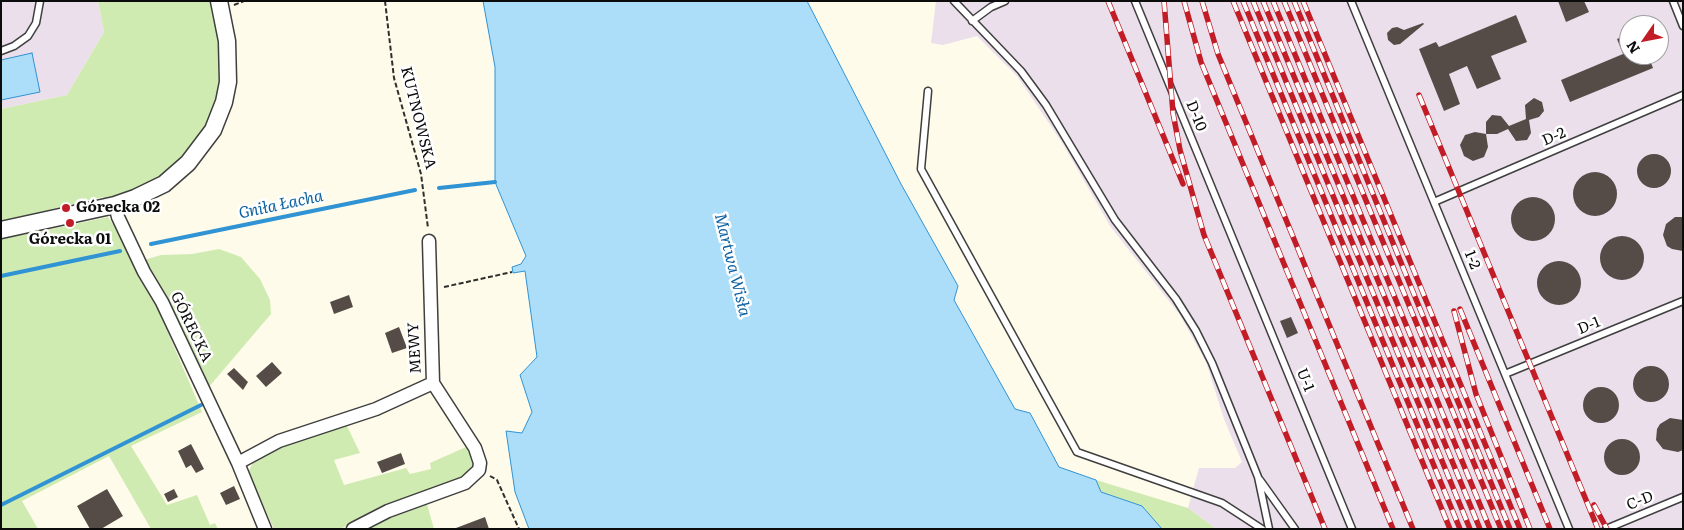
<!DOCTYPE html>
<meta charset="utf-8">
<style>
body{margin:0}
#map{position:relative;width:1684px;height:530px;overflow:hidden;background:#fffbea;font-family:Literata,serif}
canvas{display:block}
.frame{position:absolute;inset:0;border:2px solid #0c0c0c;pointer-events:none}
.north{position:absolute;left:1619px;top:15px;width:50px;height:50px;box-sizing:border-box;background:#fff;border:1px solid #9e9e9e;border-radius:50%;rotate:237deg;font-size:14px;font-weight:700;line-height:20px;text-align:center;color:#0c0c0c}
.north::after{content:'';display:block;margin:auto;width:18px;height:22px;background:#c21d26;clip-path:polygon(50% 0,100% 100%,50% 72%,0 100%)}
</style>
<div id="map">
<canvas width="1684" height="530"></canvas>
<div class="frame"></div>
<div class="north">N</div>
</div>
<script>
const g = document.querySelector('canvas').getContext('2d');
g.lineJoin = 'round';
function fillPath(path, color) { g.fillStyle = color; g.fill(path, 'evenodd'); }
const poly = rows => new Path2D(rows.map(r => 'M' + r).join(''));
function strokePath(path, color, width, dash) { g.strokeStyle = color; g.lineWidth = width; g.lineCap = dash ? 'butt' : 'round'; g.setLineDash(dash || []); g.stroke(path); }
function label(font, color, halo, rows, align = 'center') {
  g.font = font + ' Literata,serif'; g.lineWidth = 5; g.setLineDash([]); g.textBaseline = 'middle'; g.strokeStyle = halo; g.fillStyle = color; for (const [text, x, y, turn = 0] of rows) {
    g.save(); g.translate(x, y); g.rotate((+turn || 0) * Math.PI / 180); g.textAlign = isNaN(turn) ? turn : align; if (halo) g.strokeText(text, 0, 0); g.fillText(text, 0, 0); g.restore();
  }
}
fillPath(poly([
 [1,1,98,1,104,32,67,95,1,109],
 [936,1,1683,1,1683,529,1216,529,1188,508,1199,468,1235,468,1242,462,1224,419,1206,362,1180,315,1110,226,1063,144,1017,76,977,36,943,45,931,43],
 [1629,25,1659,25,1659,55,1629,55]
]), '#eadfeb');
fillPath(poly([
 [98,1,213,1,223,72,218,98,210,119,199,139,187,155,154,182,105,202,103,197,19,217,20,220,1,223,1,109,67,95,104,32],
 [108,217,125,242,154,300,202,412,131,446,167,505,197,495,210,525,215,523,218,529,151,529,109,456,22,501,38,529,1,529,1,236,22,232,23,235],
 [219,249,241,257,260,279,270,300,271,314,208,388,144,260,161,255,192,254],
 [346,424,360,453,334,460,344,485,406,468,410,474,431,469,430,463,466,447,475,463,470,473,455,483,407,497,340,529,274,529,248,472,253,463,269,451,292,440],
 [1096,480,1188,508,1216,529,1162,529,1142,506,1101,492],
 [427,504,434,529,361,529]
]), '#d0ebb2');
const water = poly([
 [483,1,807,1,901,184,958,286,954,300,1015,409,1030,413,1059,467,1096,480,1101,492,1142,506,1162,529,529,529,515,492,506,431,522,433,532,412,520,375,537,357,525,271,513,273,512,267,521,264,526,256,495,182,495,67,483,1],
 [32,53,40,92,1,100,1,60,32,53]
]);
fillPath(water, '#acddf9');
strokePath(water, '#3093d4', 1);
strokePath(poly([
 [439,188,495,182],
 [151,244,415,190],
 [1,276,120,251],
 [1,505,201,405]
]), '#3093d4', 4);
fillPath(poly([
 [1558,1,1584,1,1589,12,1566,22],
 [1516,15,1527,42,1491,56,1501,79,1477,89,1467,66,1449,74,1460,104,1444,111,1419,49,1436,42,1439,47],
 [1423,23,1424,24,1400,44,1394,45,1388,40,1387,33,1392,28,1397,27,1404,30],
 [1629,34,1629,55,1648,55,1653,68,1570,102,1561,80,1623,54,1617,39],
 [1534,98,1542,102,1544,111,1539,117,1529,120,1531,133,1527,140,1516,141,1508,129,1497,134,1486,134,1486,122,1492,115,1501,116,1509,126,1526,119,1525,105],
 [1475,132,1486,134,1488,147,1484,157,1473,161,1464,156,1460,145,1465,135],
 '1637 171a17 17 0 1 1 34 0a17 17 0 1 1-34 0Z',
 '1573 194a22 22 0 1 1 44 0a22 22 0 1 1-44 0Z',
 '1511 219a22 22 0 1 1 44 0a22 22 0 1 1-44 0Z',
 [1675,217,1683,217,1683,251,1672,249,1667,246,1663,235,1666,224],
 '1600 258a22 22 0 1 1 44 0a22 22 0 1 1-44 0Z',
 '1537 283a22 22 0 1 1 44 0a22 22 0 1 1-44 0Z',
 [349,295,353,307,334,314,330,302],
 [1291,317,1298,333,1287,338,1280,321],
 [399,327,407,348,392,353,385,333],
 [272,362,282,373,266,387,256,376],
 '1633 384a18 18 0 1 1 36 0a18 18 0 1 1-36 0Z',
 [234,368,248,382,243,390,227,374],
 '1583 405a18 18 0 1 1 36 0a18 18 0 1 1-36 0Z',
 [1670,418,1683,420,1683,450,1678,452,1663,449,1656,440,1657,429,1660,424],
 '1604 457a18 18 0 1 1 36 0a18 18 0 1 1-36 0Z',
 [191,444,204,469,196,473,191,465,186,468,178,451],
 [401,453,405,464,382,473,377,462],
 [234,486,240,499,226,505,220,493],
 [107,489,123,516,101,529,90,529,77,506],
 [174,489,178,497,168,502,164,494],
 [485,517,489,529,456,529,456,528]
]), '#554c47');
const service = poly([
 [954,1,1021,71,1046,105,1115,220,1176,299,1196,331,1212,363,1258,477,1269,529],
 [1135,1,1352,529],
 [1351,1,1569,529],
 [1673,1,1683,26],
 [972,21,991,7,1005,1],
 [1,51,14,46,28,36,36,23,40,1],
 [928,91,921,169,1077,452,1222,503,1262,529],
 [1434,202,1683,95],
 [1505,374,1683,301],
 [1260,480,1295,529],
 [1606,529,1683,497]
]);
const minor = poly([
 [115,205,118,217,144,272,162,302,238,463,265,529],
 [238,463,279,441,376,409,433,383],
 [353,529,388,511,465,483,479,470,480,463,475,448,433,383,429,241]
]);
const tertiary = poly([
 [1,230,115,205,135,198,164,184,188,163,213,130,224,102,228,82,227,41,219,1]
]);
strokePath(service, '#3f3f3f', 9);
strokePath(minor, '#3f3f3f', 15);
strokePath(tertiary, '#3f3f3f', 19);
strokePath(poly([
 [385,1,394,78,421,174,428,228],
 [234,5,244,1],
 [444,287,512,272],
 [490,476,497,480,519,529]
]), '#2e2e2e', 2, [5, 2.5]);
strokePath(service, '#fff', 6);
strokePath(minor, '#fff', 12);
strokePath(tertiary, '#fff', 16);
const rail = poly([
 [1108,1,1183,184],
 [1164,1,1173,113,1180,150,1204,235,1325,529],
 [1184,1,1201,62,1393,529],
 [1202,1,1218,54,1413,529],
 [1233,1,1450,529],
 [1243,1,1460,529],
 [1253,1,1470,529],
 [1263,1,1480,529],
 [1273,1,1490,529],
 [1284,1,1501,529],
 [1294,1,1510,529],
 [1303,1,1520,529],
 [1419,95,1598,529],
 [1460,309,1550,529],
 [1454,311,1476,394,1530,529],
 [1594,505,1607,529]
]);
strokePath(rail, '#c21d26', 5.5);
strokePath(rail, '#fff', 4, [11]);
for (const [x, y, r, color] of [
 [66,208,5,"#c21d26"],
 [70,223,5,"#c21d26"]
]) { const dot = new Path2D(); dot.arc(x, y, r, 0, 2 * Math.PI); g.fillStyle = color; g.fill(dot); strokePath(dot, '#fff', 2); }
label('15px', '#0c0c0c', '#fff', [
 ["D-10",1196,116,68],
 ["KUTNOWSKA",418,118,76],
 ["D-2",1554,137,-23],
 ["1-2",1472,260,68],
 ["D-1",1589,326,-22],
 ["GÓRECKA",191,327,64],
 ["MEWY",415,348,-93],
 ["U-1",1305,380,68],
 ["C-D",1640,501,-22]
]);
label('bold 15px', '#0c0c0c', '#fff', [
 ["Górecka 02",76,208],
 ["Górecka 01",70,240,"center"]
], 'left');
label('italic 16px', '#1063a3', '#fff', [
 ["Gniła Łacha",281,205,-12],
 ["Martwa Wisła",732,265,76]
]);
</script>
